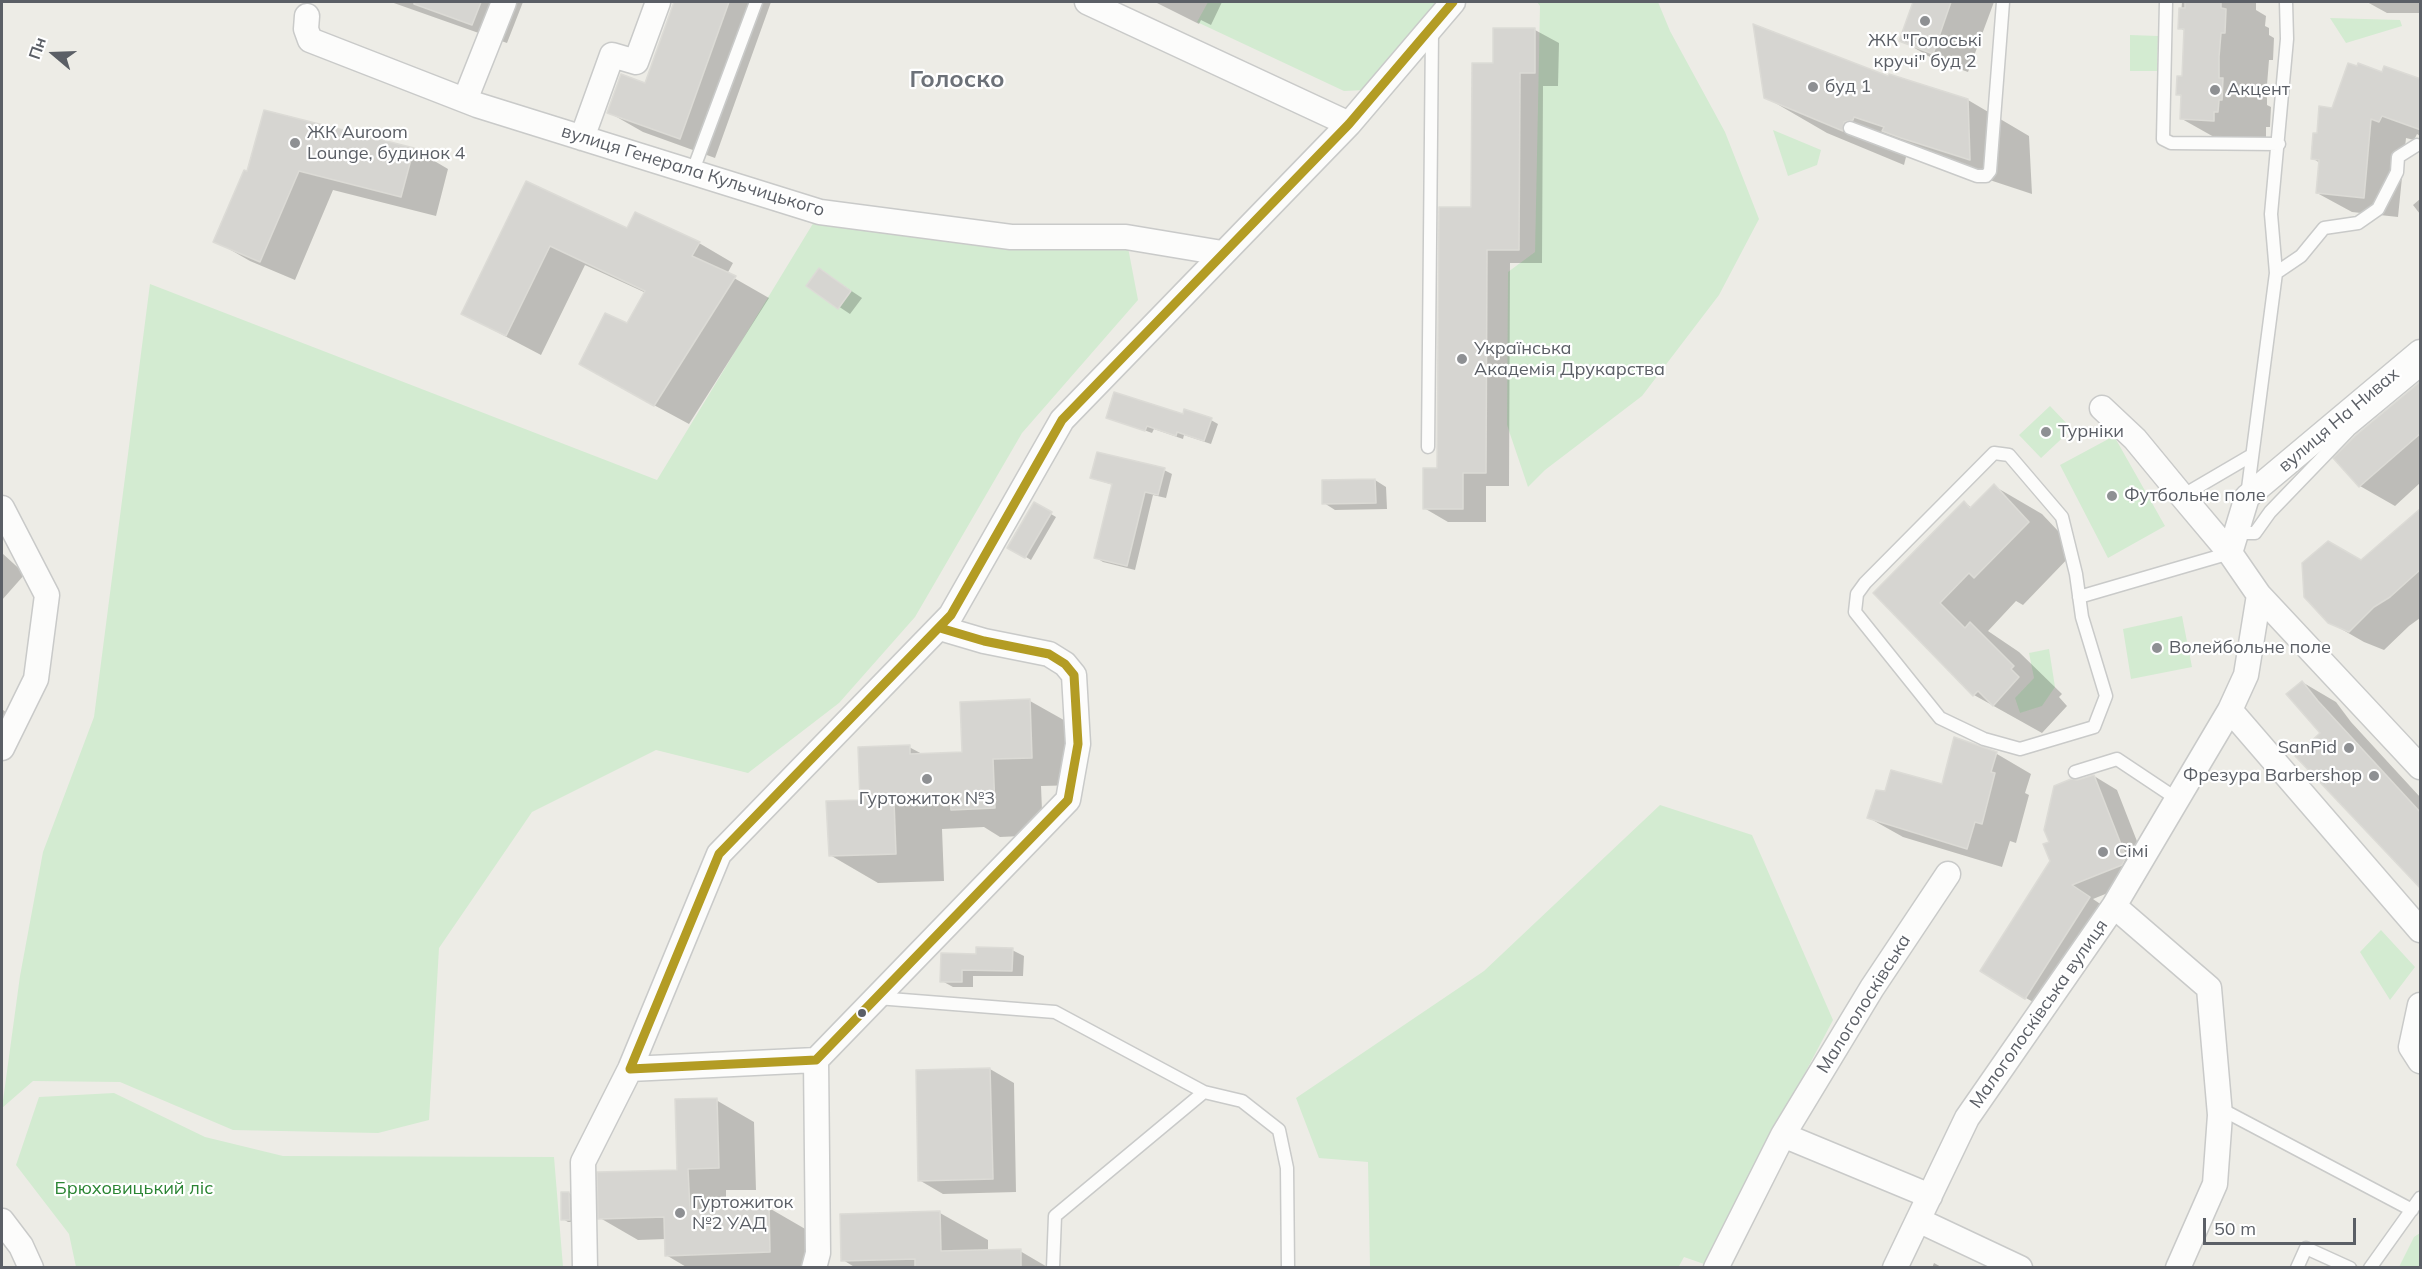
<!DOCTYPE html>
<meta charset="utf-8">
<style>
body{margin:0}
#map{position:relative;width:2422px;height:1269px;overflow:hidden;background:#edece6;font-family:Mulish,sans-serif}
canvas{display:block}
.frame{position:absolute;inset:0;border:3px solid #5b5f66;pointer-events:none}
.north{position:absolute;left:24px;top:24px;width:60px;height:60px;-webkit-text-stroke:4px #fff;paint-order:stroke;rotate:289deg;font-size:16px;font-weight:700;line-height:24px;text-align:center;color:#5b5f66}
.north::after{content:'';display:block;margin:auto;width:21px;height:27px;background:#5b5f66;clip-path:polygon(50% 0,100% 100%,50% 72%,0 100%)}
.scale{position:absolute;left:2203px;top:1218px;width:153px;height:27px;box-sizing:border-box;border:3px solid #5b5f66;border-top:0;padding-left:8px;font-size:18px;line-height:21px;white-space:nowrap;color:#5b5f66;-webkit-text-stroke:4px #fff;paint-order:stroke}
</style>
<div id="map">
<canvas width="2422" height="1269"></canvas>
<div class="frame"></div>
<div class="north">Пн</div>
<div class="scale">50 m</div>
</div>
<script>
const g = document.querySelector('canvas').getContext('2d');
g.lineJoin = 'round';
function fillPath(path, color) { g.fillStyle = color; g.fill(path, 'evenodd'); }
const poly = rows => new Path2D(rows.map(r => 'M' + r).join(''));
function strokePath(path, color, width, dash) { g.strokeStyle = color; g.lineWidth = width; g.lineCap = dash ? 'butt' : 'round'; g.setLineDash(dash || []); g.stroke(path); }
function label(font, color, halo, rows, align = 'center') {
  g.font = font + ' Mulish,sans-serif'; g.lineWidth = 4.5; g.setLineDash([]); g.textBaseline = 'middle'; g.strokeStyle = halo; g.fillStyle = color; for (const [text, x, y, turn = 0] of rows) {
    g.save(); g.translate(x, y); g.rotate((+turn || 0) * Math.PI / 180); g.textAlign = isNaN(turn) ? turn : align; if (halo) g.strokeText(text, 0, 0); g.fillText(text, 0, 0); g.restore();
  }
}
fillPath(poly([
 [1208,2,1441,2,1364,90,1344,91,1197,22],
 [1537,2,1658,2,1670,31,1725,132,1759,219,1719,295,1642,396,1545,470,1528,487,1507,425,1508,272,1535,252,1540,6],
 [2330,18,2400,20,2402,26,2346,43],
 [2130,35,2158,36,2157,71,2130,71],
 [1773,130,1821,150,1817,165,1788,176],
 [820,212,1126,237,1138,300,1022,433,915,617,839,703,748,773,656,750,532,812,439,948,429,1120,378,1133,233,1130,120,1082,33,1081,2,1108,20,976,43,852,94,717,150,284,657,480],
 [2050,406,2072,429,2041,458,2019,435],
 [2114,436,2165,526,2108,558,2060,465],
 [2182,616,2192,667,2131,679,2123,629],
 [2049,649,2055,687,2042,706,2020,713,2015,698,2034,678,2029,653],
 [1660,805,1752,835,1833,1020,1704,1264,1684,1257,1678,1268,1370,1267,1368,1162,1319,1158,1296,1098,1484,971],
 [2381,930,2415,967,2390,1000,2360,952],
 [114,1093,205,1137,283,1156,554,1157,563,1267,76,1267,69,1234,16,1165,39,1097],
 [2420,1233,2420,1267,2399,1267,2414,1237]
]), '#d3ebd1');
fillPath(poly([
 [391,2,523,2,507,43],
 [675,2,771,2,715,158,643,132,608,112,646,84],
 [1155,2,1222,2,1211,25,1201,20,1199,24],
 [1915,2,1994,2,1968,72,1935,60,1901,40],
 [2182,2,2256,2,2256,10,2266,16,2265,26,2269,28,2269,35,2274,38,2273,60,2269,60,2267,85,2267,105,2271,107,2270,127,2266,127,2266,139,2230,146,2182,119,2182,97,2178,94,2183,77,2185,31,2180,28],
 [2367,2,2420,2,2420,13,2387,13],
 [1495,29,1535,30,1559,43,1558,86,1543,86,1542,263,1510,263,1509,486,1486,486,1486,522,1448,522,1424,508,1438,470,1472,208,1494,64],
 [2383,74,2420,81,2420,136,2417,134,2414,140,2406,138,2398,217,2352,212,2317,193,2320,163,2312,158,2318,134,2333,110],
 [1889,78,1968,100,2029,136,2032,194,1914,155,1906,157,1904,165,1827,133,1765,97],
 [265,111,414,149,448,169,436,216,333,190,295,280,250,261,215,241,248,173],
 [527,183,628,230,699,243,733,263,727,274,769,298,689,424,615,384,627,325,646,293,585,265,541,355,463,314],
 [2420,199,2420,214,2413,205],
 [820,270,862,298,850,314,808,286],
 [2420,383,2420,483,2395,506,2360,486,2335,458],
 [1184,416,1211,420,1218,424,1211,444,1184,435,1183,439,1154,429,1152,433,1108,417],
 [1164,470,1172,474,1166,498,1153,495,1135,570,1103,562,1095,557,1113,485,1092,478],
 [1375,480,1386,487,1387,509,1335,510,1324,503],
 [1994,486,2042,514,2076,550,2023,605,2016,601,1988,631,2019,652,2062,694,2059,697,2067,706,2042,733,1974,695,1875,593,1965,503,1972,508],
 [1034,504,1056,517,1031,560,1009,547],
 [2420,510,2420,618,2409,626,2384,650,2364,642,2329,622,2362,562],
 [2,553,25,574,2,600],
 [2302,682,2336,702,2351,722,2420,797,2420,887,2322,733],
 [1030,701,1078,728,1080,785,1041,786,1043,835,1000,837,984,827,942,829,944,881,878,883,830,855,862,801,909,747,924,755,964,754],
 [2,709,15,720,2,742],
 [1955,739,1997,754,2031,774,2025,793,2029,795,2016,843,2010,841,2002,867,1903,837,1869,818,1886,793,1943,786],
 [2094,776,2117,790,2149,872,2145,878,2093,899,2112,912,2049,1011,2026,998,2052,861,2051,843,2077,782],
 [1012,950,1024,956,1023,976,973,976,973,987,953,987,942,981,977,955],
 [990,1069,1014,1083,1016,1192,943,1194,919,1180,917,1071],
 [716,1100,754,1122,756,1190,726,1190,726,1210,769,1208,807,1230,808,1268,688,1268,666,1255,666,1239,638,1240,600,1218,679,1171],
 [569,1193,574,1196,575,1222,568,1222,563,1219],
 [940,1213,988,1240,988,1251,1020,1251,1049,1268,856,1268,843,1260],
 [1934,1263,1943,1268,1932,1268]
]), '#0003');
const building = poly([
 [414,2,481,2,472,25,414,4,414,2],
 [674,2,729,2,680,139,607,113,621,74,645,83,674,2],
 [1913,2,1951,2,1933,54,1899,41,1913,2],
 [2185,2,2221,2,2221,8,2226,9,2225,33,2221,33,2219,57,2219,78,2223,78,2222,100,2219,100,2218,112,2214,112,2214,121,2180,119,2181,95,2176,95,2177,76,2182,76,2184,29,2178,29,2179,8,2185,8,2185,2],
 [1753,24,1888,76,1889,74,1968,99,1970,160,1901,138,1882,131,1884,127,1854,117,1853,120,1844,122,1843,131,1764,98,1753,24],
 [1493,28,1535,28,1535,73,1520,73,1519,250,1487,250,1486,473,1463,473,1463,509,1423,509,1423,468,1437,468,1439,207,1471,207,1472,63,1493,63,1493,28],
 [2348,63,2357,66,2358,63,2382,72,2384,66,2421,79,2421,130,2382,116,2379,122,2371,119,2364,198,2316,193,2319,160,2311,159,2313,133,2317,133,2319,106,2332,108,2348,63],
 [264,110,414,148,401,197,299,171,260,262,213,242,244,170,247,171,264,110],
 [526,181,627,228,635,212,700,242,692,256,736,276,654,406,579,364,605,313,627,323,645,291,550,246,506,336,461,314,526,181],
 [819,268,851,291,838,309,806,286,819,268],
 [2421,381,2421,433,2359,487,2333,458,2355,436,2421,381],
 [1114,392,1183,414,1184,409,1212,418,1204,441,1177,432,1176,436,1147,426,1145,431,1106,418,1114,392],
 [1097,452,1165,468,1158,495,1145,492,1127,566,1094,558,1112,484,1090,478,1097,452],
 [1375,479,1376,503,1322,504,1322,480,1375,479],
 [1994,484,2029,522,1974,578,1969,573,1940,603,1965,628,1970,622,2014,666,2011,669,2019,677,1993,706,1978,691,1973,696,1873,593,1964,501,1970,508,1994,484],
 [1034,502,1052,512,1025,558,1007,548,1034,502],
 [2421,508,2421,569,2390,597,2374,607,2349,632,2328,623,2304,597,2302,563,2328,541,2361,560,2421,508],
 [2302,681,2318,701,2421,813,2421,889,2295,756,2320,733,2286,694,2302,681],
 [1030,699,1032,758,993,759,995,808,951,810,950,800,894,802,896,854,829,856,826,801,860,800,858,747,910,745,910,754,962,752,960,702,1030,699],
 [1954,737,1997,752,1991,772,1995,773,1982,824,1975,822,1967,849,1867,818,1876,790,1885,791,1891,770,1942,784,1954,737],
 [2094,775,2126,857,2122,865,2072,885,2090,897,2025,999,1980,971,2050,861,2043,844,2049,842,2044,830,2054,786,2071,779,2077,780,2094,775],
 [976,947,1013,948,1012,971,962,970,962,982,940,982,941,953,976,954,976,947],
 [990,1068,993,1179,918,1181,916,1070,990,1068],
 [717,1098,719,1168,688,1169,690,1210,769,1207,770,1252,665,1256,664,1217,598,1219,597,1172,677,1170,675,1099,717,1098],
 [561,1192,569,1192,570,1220,561,1220,561,1192],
 [940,1211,941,1251,1021,1249,1021,1268,915,1268,915,1259,841,1261,840,1214,940,1211]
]);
fillPath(building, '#d6d5d1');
strokePath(building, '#dcdbd6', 1.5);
const lane = poly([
 [2166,2,2163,139,2171,143,2279,144],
 [1850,128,1977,176,1986,176,1990,171,2003,2],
 [692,173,756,2],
 [2276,273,2301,256,2324,228,2358,223,2378,209,2397,172,2398,157,2417,145],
 [1428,447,1432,31],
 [1994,453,2009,455,2062,517,2076,574,2082,617,2106,696,2094,727,2020,749,1984,739,1940,718,1855,612,1857,594,1865,583,1994,453],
 [2182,496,2252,455],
 [2247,496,2276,273,2271,214,2287,39,2286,2],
 [2236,533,2255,533,2270,512,2349,430,2420,371],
 [2079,597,2230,553],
 [2075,772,2117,759,2177,799],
 [877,998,1055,1012,1204,1092,1242,1101,1279,1130,1287,1168,1288,1268],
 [2219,1108,2412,1210],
 [1053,1268,1055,1216,1204,1092],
 [2297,1268,2306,1248,2350,1268],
 [2370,1268,2420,1198]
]);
const street = poly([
 [1087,2,1349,124],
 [307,16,306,29,310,40,477,105,820,212,1011,237,1126,237,1222,253],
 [465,100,504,2],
 [582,138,612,55,636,62,658,2],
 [2102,408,2135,439,2182,496,2230,553,2259,595,2420,767],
 [2,508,47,595,36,679,2,748],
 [2230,553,2247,497,2420,352],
 [2230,710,2420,930],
 [2114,906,2209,988,2220,1115,2215,1184,2178,1268],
 [2420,1005,2411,1047,2420,1061],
 [630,1069,816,1060,1068,800,1078,744,1074,675,1065,664,1049,654,984,641,940,628],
 [1783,1135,1872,988,1948,874],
 [1918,1220,2020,1268],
 [2,1221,21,1246,31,1268],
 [585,1268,583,1162,630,1069,719,854,951,615,1062,420,1349,124,1453,2],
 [814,1268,818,1253,816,1060],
 [1716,1268,1783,1135,1930,1196],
 [1895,1268,1967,1118,2114,906,2230,710,2246,675,2259,595]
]);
strokePath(lane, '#c9cac9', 15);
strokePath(street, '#c9cac9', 27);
strokePath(lane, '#fcfcfb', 12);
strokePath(street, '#fcfcfb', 24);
strokePath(poly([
 [940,628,984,641,1049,654,1065,664,1074,675,1078,744,1068,800,816,1060,630,1069,719,854,951,615,1062,420,1349,124,1453,2]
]), '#b39c24', 9);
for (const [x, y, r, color] of [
 [1925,21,6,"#8e9093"],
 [1813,87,6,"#8e9093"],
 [2215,90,6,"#8e9093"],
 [295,143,6,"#8e9093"],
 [1462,359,6,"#8e9093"],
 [2046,432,6,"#8e9093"],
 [2112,496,6,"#8e9093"],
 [2157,648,6,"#8e9093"],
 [2349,748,6,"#8e9093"],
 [2374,776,6,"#8e9093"],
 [927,779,6,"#8e9093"],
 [2103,852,6,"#8e9093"],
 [862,1013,5,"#5b5f66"],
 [680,1213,6,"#8e9093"]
]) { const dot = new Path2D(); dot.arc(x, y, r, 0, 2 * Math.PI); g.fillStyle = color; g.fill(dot); strokePath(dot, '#fff', 2); }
label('18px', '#5b5f66', '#fff', [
 ["ЖК \"Голоські",1925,41,"center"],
 ["кручі\" буд 2",1925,62,"center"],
 ["буд 1",1825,87],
 ["Акцент",2227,90],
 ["ЖК Auroom",307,133],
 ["Lounge, будинок 4",307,154],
 ["Українська",1474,349],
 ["Академія Друкарства",1474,370],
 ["Турніки",2058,432],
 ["Футбольне поле",2124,496],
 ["Волейбольне поле",2169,648],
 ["SanPid",2337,748,"right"],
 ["Фрезура Barbershop",2362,776,"right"],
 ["Гуртожиток №3",927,799,"center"],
 ["Сімі",2115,852],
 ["Гуртожиток",692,1203],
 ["№2 УАД",692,1224]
], 'left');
label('18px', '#5b5f66', '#fff', [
 ["вулиця Генерала Кульчицького",693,171,17],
 ["вулиця На Нивах",2339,420,-40],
 ["Малоголосківська",1864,1004,-58],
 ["Малоголосківська вулиця",2039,1014,-55]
]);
label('18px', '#2b8534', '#fff', [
 ["Брюховицький ліс",134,1189]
]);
label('bold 24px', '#6c7178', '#fff', [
 ["Голоско",957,80]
]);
</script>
